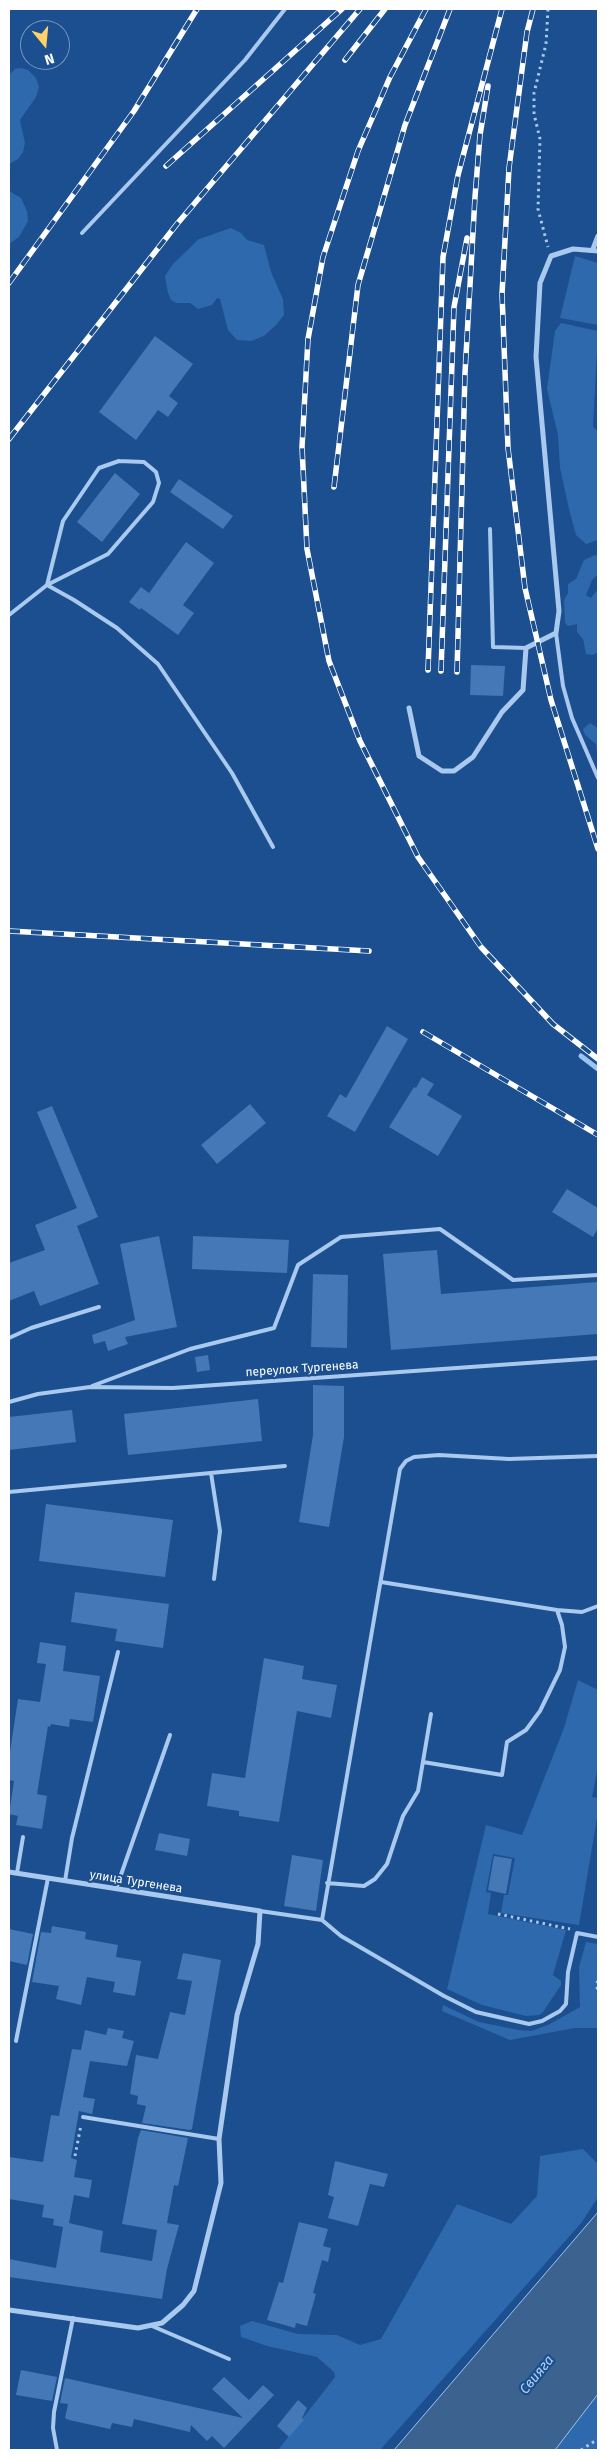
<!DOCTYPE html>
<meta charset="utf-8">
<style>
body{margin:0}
#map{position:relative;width:607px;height:2459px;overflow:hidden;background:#1b4f8f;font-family:"Fira Sans",sans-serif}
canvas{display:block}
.frame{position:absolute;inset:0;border:10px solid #fff;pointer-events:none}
.north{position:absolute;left:20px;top:20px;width:50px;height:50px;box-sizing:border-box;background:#1b4f8f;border:1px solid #7695bc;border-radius:50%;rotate:163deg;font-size:14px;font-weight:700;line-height:20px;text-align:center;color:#fff}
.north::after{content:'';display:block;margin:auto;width:18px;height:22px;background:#ffd166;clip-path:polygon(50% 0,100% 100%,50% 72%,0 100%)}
</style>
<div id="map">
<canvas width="607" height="2459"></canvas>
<div class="frame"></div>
<div class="north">N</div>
</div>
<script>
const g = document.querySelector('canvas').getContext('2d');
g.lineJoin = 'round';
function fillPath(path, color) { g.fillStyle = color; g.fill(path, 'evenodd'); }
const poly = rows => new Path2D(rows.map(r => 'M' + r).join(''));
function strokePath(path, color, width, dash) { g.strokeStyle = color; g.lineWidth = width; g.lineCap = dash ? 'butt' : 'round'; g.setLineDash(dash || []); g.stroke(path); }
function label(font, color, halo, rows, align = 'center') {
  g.font = font + ' "Fira Sans",sans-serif'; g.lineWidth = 4.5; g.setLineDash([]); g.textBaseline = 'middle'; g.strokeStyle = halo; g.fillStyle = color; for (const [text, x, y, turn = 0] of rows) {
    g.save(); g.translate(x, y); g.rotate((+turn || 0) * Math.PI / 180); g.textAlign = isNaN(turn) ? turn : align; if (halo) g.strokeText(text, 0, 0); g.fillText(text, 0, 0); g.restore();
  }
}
fillPath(poly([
 [21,68,28,70,36,78,39,87,36,97,20,120,25,143,23,152,18,159,9,164,9,75,15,69],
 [9,191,21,198,27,211,28,221,19,237,9,244],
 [231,228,241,233,247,240,264,245,271,272,283,299,284,315,276,325,264,336,251,341,237,340,228,330,220,299,217,298,212,305,198,309,190,303,176,303,171,300,168,293,165,276,173,264,199,239],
 [575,256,598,263,598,325,560,318],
 [561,323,598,331,593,426,598,432,598,540,586,544,576,535,569,509,560,468,558,435,547,389,555,331],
 [595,555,598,556,598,574,592,580,586,595,591,598,598,589,598,652,593,655,586,654,583,639,577,632,577,624,568,626,565,623,564,600,568,593,568,584,576,579,584,560],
 [590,723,598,728,598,758,596,744,585,735,583,729],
 [578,1680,598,1690,598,1766,592,1797,598,1798,598,1812,579,1925,501,1913,504,1895,508,1895,515,1858,493,1854,486,1892,491,1893,488,1914,566,1930,553,1975,561,1981,561,1985,543,2012,539,2015,526,2016,482,2005,447,1989,486,1825,522,1835,564,1728],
 [586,1942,598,1944,598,2028,575,2028,510,2040,442,2011,443,2005,479,2022,519,2030,531,2031,548,2025,580,2007,579,1967],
 [583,2149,598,2164,598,2197,582,2222,380,2450,278,2450,335,2377,334,2372,317,2357,267,2346,241,2337,240,2326,252,2321,298,2334,337,2335,360,2345,381,2339,457,2204,511,2224,537,2196,540,2156],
 [598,2394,598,2450,555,2450]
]), '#2e69ad');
const water = poly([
 [598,2212,598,2394,555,2450,394,2450,598,2212]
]);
fillPath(water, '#3c6290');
strokePath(water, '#9cc4f0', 1);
strokePath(poly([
 [581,1056,598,1069]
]), '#9cc4f0', 5);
fillPath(poly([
 [155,336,193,364,169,396,178,403,168,417,158,410,136,440,99,412],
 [115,473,140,494,102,542,77,522],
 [179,479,233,516,223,529,170,492],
 [186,542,214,563,183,605,194,613,178,635,141,608,140,610,129,602,141,587,149,593],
 [471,665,505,666,503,696,470,695],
 [387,1026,408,1039,355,1132,327,1116,340,1094,346,1098],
 [422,1077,434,1084,427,1095,462,1116,438,1156,389,1127,414,1087,416,1088],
 [250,1104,266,1123,217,1164,201,1145],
 [52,1106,98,1217,77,1226,99,1284,40,1306,34,1291,9,1301,9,1263,45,1250,35,1225,77,1208,37,1112],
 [567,1189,598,1208,598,1228,593,1237,552,1212],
 [159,1236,177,1327,125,1337,128,1344,108,1351,105,1341,94,1344,92,1335,135,1320,120,1244],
 [193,1236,289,1240,287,1273,192,1269],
 [437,1250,441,1294,598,1282,598,1334,391,1350,383,1254],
 [313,1274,348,1275,347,1348,311,1347],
 [208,1355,210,1370,197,1372,195,1357],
 [313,1385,344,1386,344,1437,329,1527,299,1522,313,1435],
 [258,1399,262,1441,128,1455,124,1414],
 [72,1410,76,1442,9,1450,9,1417],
 [46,1504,173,1520,165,1577,39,1561],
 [75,1592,169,1604,163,1648,115,1641,117,1629,71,1622],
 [40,1642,66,1646,63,1671,100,1676,93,1722,70,1719,69,1727,51,1724,50,1727,48,1726,37,1794,47,1796,42,1829,16,1825,18,1816,9,1814,14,1781,9,1780,9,1758,18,1699,40,1702,46,1664,37,1663],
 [264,1658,304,1666,302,1679,337,1685,331,1718,297,1711,279,1822,239,1816,239,1811,207,1806,212,1773,245,1778],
 [159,1833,190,1839,187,1856,155,1850],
 [292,1855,323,1860,316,1911,284,1906],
 [494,1856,512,1859,506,1894,488,1890],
 [52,1926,86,1932,85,1939,118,1945,116,1957,141,1961,135,1996,113,1992,115,1982,87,1977,81,2005,56,1999,59,1986,32,1982,41,1932,51,1933],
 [9,1929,33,1934,27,1965,9,1961],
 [183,1953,221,1960,192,2129,190,2130,142,2123,146,2106,137,2104,138,2096,130,2094,136,2055,158,2059,170,2012,185,2015,192,1981,177,1979],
 [108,2028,124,2031,122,2038,134,2041,127,2066,90,2061,83,2097,95,2099,92,2114,79,2111,71,2158,77,2160,74,2177,92,2180,89,2198,74,2195,69,2223,103,2231,100,2252,152,2261,157,2230,122,2224,138,2138,141,2130,188,2138,178,2186,174,2185,167,2223,179,2225,167,2269,162,2299,9,2277,9,2259,56,2268,63,2227,53,2225,54,2219,42,2217,44,2205,9,2199,9,2157,43,2162,51,2115,59,2116,72,2049,81,2050,85,2030,106,2035],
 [335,2161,388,2174,384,2187,370,2184,358,2226,328,2218,334,2197,328,2195],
 [299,2222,328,2229,323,2246,331,2248,328,2262,322,2260,313,2293,316,2294,307,2326,296,2323,295,2328,267,2320,279,2282,283,2283],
 [21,2370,57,2377,52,2401,16,2395],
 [224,2377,249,2400,263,2385,274,2395,224,2448,212,2436,207,2441,191,2425,190,2432,134,2419,132,2427,112,2423,110,2429,69,2420,65,2418,68,2404,60,2403,65,2378,243,2418,212,2389],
 [298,2400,307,2408,302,2418,304,2420,289,2437,277,2426]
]), '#4478b7');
strokePath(poly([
 [548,9,546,44,534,93,534,114,540,139,538,209,548,247],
 [498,1914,570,1929],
 [598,1981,596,1985,598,1990],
 [75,2156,81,2125],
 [581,2450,598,2439]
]), '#a9c9ee', 3, [2.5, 4]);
strokePath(poly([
 [82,233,245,60,285,9],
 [119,461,144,462,156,472,159,483,153,502,108,554,47,585,63,521,99,468,119,461],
 [490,529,493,647,526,648],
 [9,615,47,585,74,600,117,628,158,664,232,773,273,847],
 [556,633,563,686,572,718,598,778],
 [9,1338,31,1328,99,1307],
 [92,1386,190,1349,274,1328,298,1265,341,1237,440,1229,513,1280,598,1275],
 [9,1402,38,1394,90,1387,173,1388,598,1358],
 [211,1473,220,1531,214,1579],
 [9,1492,285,1466],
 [381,1582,557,1610,562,1625,565,1647,560,1670,540,1711,526,1730,507,1742,502,1775,423,1762],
 [557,1610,582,1612,598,1606],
 [17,1873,23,1837],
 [65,1881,72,1838,118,1652],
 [327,1883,364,1886,375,1879,387,1864,403,1816,418,1791,431,1714],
 [116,1889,170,1735],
 [260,1911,322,1920,341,1936,444,1996,476,2012,529,2024,542,2021,560,2011,566,2004,568,1972,577,1933,598,1937],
 [322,1920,400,1469,406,1461,414,1457,439,1455,509,1459,598,1456],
 [16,2041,48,1878],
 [83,2117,219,2139],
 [152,2326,229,2359],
 [57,2450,53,2428,54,2412,73,2318]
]), '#a9c9ee', 4);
strokePath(poly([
 [593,249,598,236],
 [409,708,419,756,442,771,454,771,473,757,502,712,523,690,526,648,556,633,559,611,536,357,540,283,551,256,573,249,598,251],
 [9,1872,260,1911,258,1944,237,2015,219,2139,221,2183,194,2291,183,2305,162,2323,138,2328,9,2310]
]), '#a9c9ee', 5);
const rail = poly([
 [426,9,390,77,358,151,323,257,308,339,302,447,307,549,329,661,360,741,418,857,481,947,553,1024,598,1059],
 [533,9,527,32,509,168,502,294,508,448,525,588,551,700,598,849],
 [345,60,385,9],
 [166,166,342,9],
 [9,283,134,111,197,9],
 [9,439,177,224,360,9],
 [334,487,358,285,405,125,450,9],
 [428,670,443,257,458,175,502,9],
 [441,671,454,307,467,238],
 [457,672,465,373,475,197,480,135,488,86],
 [9,931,369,951],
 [423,1032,598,1135]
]);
strokePath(rail, '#fff', 5.5);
strokePath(rail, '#1b4f8f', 4, [11]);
label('12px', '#fff', '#1b4f8f', [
 ["переулок Тургенева",302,1369,-4],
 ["улица Тургенева",136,1882,9]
]);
label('italic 14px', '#b5d3f5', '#1b4f8f', [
 ["Свияга",537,2375,-51]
]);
</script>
